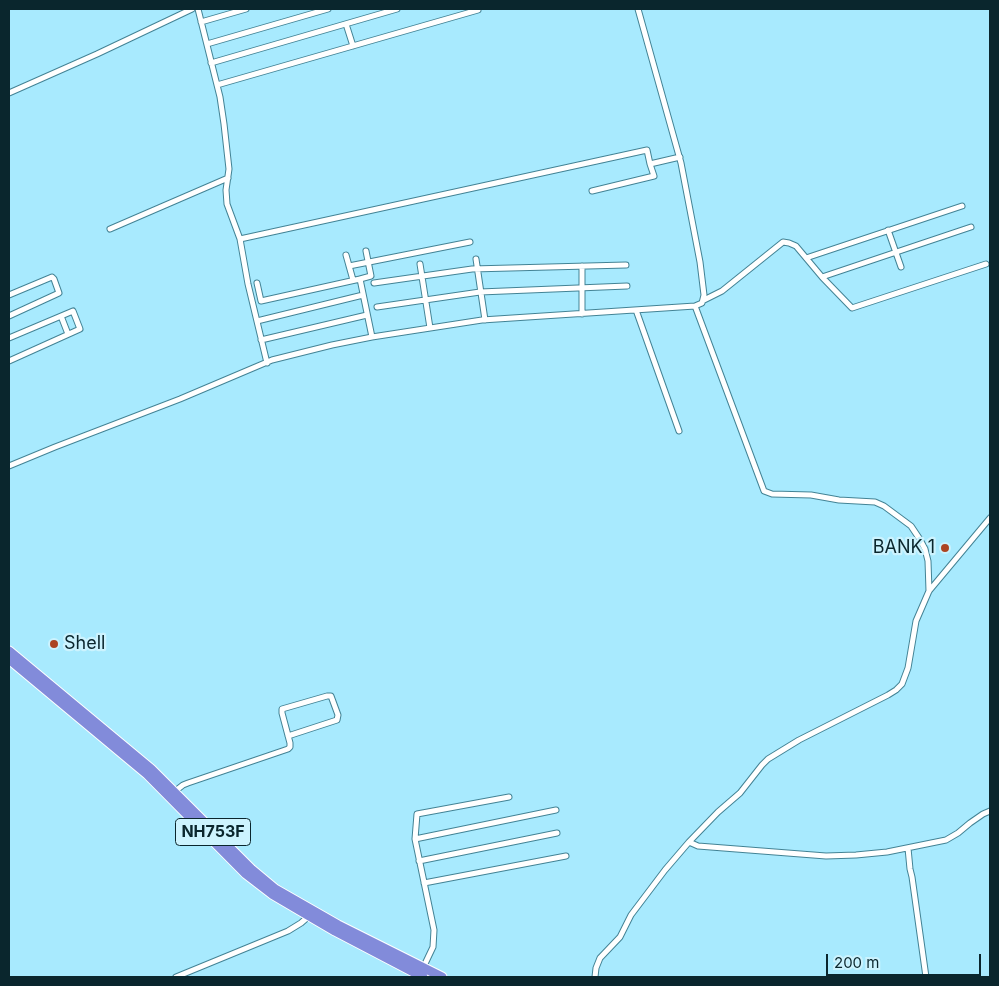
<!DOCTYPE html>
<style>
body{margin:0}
#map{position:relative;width:999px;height:986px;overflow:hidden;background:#a8eafe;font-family:Inter,sans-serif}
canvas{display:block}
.frame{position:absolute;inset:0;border:10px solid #0a262d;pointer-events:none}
.scale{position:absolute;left:826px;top:954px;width:155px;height:22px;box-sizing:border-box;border:2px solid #0a262d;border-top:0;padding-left:6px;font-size:15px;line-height:18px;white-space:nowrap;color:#0a262d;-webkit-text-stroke:4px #ccf3fe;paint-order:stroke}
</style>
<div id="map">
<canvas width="999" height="986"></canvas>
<div class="frame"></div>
<div class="scale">200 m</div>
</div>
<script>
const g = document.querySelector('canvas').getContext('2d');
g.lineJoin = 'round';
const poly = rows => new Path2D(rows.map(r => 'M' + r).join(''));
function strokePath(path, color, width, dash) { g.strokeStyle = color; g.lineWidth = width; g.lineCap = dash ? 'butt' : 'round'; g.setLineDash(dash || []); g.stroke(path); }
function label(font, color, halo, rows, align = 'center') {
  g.font = font + ' Inter,sans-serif'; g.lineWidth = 4.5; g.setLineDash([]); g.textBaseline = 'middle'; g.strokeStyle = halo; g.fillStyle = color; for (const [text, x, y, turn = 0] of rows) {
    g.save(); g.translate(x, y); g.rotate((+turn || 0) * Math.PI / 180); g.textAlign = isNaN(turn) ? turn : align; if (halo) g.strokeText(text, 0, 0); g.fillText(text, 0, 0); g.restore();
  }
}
const street = poly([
 [198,9,220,97,224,124,229,169,226,190,227,204,240,239,248,284,267,363],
 [201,22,246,9],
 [346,24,353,46],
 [207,44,328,9],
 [211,63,397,9],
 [217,85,478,10],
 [9,93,97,54,192,9],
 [592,191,654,176,650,164],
 [110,229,228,178],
 [888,230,901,267],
 [240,239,647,150,650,164,680,157],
 [346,255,353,280],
 [806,258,962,206],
 [476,259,485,320],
 [420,264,430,328],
 [349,266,470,242],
 [822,277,971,227],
 [360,279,371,276,366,251],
 [257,283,261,301,360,279,372,337],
 [374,283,472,269,626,265],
 [9,295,52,277,54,279,59,293,9,316],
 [704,300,722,291,783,242,789,243,796,246,822,277,852,308,986,264],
 [695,306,764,491,772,494,811,495,839,500,875,502,884,506,911,526,919,538,925,549,928,561,929,591],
 [377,307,480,292,627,286],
 [636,310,679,431],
 [582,314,582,266],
 [61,316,68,334],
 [257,321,363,295],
 [9,338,73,311,80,329,9,361],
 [261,340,367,315],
 [9,466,55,447,180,399,272,360,332,345,372,337,482,320,695,306,702,303,704,295,700,262,681,163,638,9],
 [174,792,183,785,188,783,288,749,290,747,290,743,282,713,282,709,327,696,331,696,338,715,337,720,288,736],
 [415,839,556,810],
 [689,842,698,846,826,856,856,855,887,852,946,840,958,833,970,823,983,814,990,811],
 [908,848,910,869,912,877,926,977],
 [419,861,557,833],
 [424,883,566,856],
 [423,968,433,947,434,930,415,839,417,814,509,797],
 [176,977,288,931,301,923,309,916],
 [595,977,596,968,600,958,620,937,631,915,665,870,689,842,718,812,740,793,762,765,768,759,799,740,888,695,896,690,902,684,908,668,916,621,929,591,990,518]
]);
const highway = poly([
 [9,651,151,769,251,869,275,889,338,925,442,977],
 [9,659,147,774,246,874,272,894,335,931,423,977]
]);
strokePath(street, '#438395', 7);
strokePath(highway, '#fff', 11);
strokePath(street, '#fff', 5);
strokePath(highway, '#828bda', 9);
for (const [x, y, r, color] of [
 [945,548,5,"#ac4422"],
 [54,644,5,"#ac4422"]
]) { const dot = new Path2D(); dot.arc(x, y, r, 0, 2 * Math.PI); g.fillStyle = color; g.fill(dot); strokePath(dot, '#ccf3fe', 2); }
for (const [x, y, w] of [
 [213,832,75]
]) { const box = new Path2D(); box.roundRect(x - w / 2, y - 13.5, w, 27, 4); g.fillStyle = '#ccf3fe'; g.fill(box); strokePath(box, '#0a262d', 1); }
label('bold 16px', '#0a262d', null, [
 ["NH753F",213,832]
]);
label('18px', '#0a262d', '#ccf3fe', [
 ["BANK 1",935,548],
 ["Shell",64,644,"left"]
], 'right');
</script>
